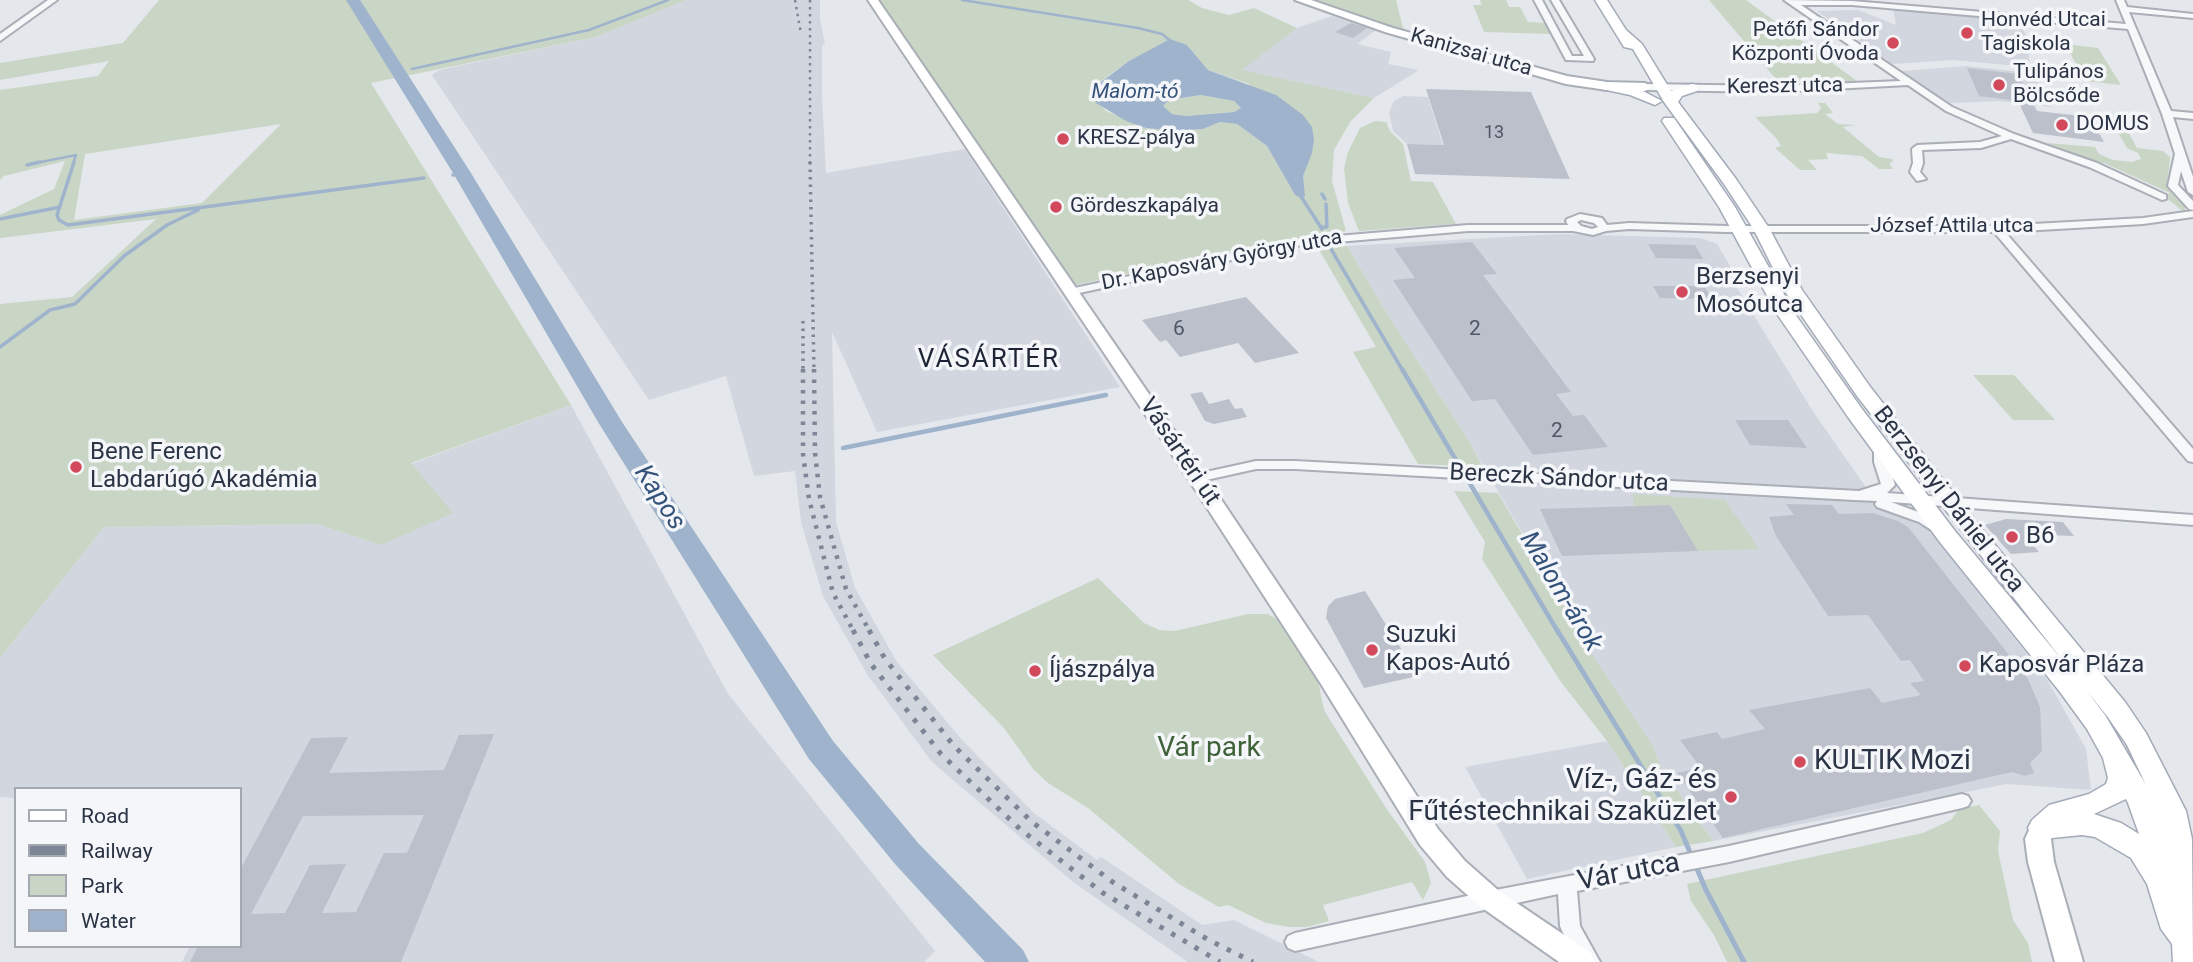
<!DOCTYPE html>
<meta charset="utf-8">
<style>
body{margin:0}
#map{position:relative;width:2193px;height:962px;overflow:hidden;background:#e4e7ec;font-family:Roboto,sans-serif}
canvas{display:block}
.legend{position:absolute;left:14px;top:787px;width:228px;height:161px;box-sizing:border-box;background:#f4f6f9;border:2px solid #a4a8b1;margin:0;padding:9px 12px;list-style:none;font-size:21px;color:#2b3445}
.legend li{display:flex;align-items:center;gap:14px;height:35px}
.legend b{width:35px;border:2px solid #a4a8b1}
</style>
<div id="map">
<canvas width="2193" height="962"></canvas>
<ul class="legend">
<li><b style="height:9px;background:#fff"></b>Road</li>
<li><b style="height:9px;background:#7d8696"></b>Railway</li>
<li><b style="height:19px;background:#c9d6c5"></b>Park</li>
<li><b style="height:19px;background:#9fb4cc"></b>Water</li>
</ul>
</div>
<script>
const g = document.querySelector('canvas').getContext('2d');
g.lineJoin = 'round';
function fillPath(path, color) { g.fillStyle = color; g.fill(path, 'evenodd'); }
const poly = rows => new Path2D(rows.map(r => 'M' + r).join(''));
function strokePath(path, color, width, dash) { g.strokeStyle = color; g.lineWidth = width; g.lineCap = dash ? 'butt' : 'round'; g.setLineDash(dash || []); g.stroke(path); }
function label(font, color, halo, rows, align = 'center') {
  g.font = font + ' Roboto,sans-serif'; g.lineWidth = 7; g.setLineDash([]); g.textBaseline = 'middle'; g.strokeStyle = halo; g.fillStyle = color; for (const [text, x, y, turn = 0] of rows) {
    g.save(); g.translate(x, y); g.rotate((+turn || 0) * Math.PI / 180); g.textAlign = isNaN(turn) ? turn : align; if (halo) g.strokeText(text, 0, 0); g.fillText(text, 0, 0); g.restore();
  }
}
fillPath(poly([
 [686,0,820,0,820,20,825,44,822,45,822,96,826,173,965,149,1120,387,877,432,832,332,836,522,855,588,897,662,962,740,1034,813,1097,860,1101,857,1202,925,1234,920,1319,962,1188,962,1073,882,932,762,867,674,823,596,801,522,795,471,754,476,726,376,649,400,432,75,439,70,596,37],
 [1893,9,2019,21,2029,41,2029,67,1953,60,1892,64,1817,11,1858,10,1896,25],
 [1332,16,1376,30,1357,44,1391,52,1388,64,1419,70,1374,98,1241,70,1297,28],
 [1967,66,2032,73,2051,107,1999,101,1950,103,1902,71],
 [1403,96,1428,97,1443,145,1407,144,1393,131,1389,112,1394,101],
 [1559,234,1700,238,1717,244,1737,278,1734,283,1814,413,1879,506,1928,529,2048,681,2086,749,2091,790,2007,784,1713,841,1661,768,1652,744,1594,657,1469,441,1388,315,1347,246],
 [571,405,728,694,935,951,924,962,182,962,190,946,240,946,240,789,16,789,16,798,0,797,0,658,104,527,317,524,381,545,411,464],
 [1607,741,1676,847,1527,879,1465,767]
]), '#d2d6de');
fillPath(poly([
 [159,0,686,0,596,37,371,83,571,405,411,463,453,513,381,545,317,524,104,527,0,658,0,304,72,297,156,219,0,238,0,215,54,189,65,161,4,176,0,180,0,90,98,76,109,61,0,80,0,63,123,43],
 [281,124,202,203,74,220,85,154],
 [879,0,1188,0,1202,8,1229,15,1254,8,1297,28,1242,70,1374,98,1350,122,1334,150,1332,181,1346,231,1256,246,1076,285],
 [1167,43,1187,45,1208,70,1249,84,1304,170,1295,195,1267,146,1237,124,1220,122,1203,129,1178,131,1146,128,1106,111,1092,96,1097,85,1105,78,1129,61],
 [1307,0,1396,0,1404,32],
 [1480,0,1506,0,1509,7,1520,7,1528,22,1545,23,1552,34,1484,32,1473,5,1482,5],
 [1709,0,1746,0,1861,84,1781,85],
 [2065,44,2098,48,2121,85,2077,80,2073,72,2079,69],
 [1201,95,1234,101,1241,108,1234,112,1186,116,1172,114,1163,106,1169,100],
 [1818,103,1825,103,1833,113,1825,114,1838,124,1856,125,1843,127,1879,157,1892,159,1893,162,1889,163,1893,169,1879,169,1862,156,1826,153,1828,159,1808,160,1817,170,1800,170,1775,148,1781,146,1777,139,1755,117,1817,113,1821,108],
 [2108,116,2120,117,2137,148,2163,151,2170,157,2167,187,2185,206,2185,213,2164,196,2170,193,2104,163,2099,164,2047,143,2095,147,2099,154,2113,160,2132,162,2141,159,2138,153,2127,148],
 [1375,121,1386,122,1390,131,1403,144,1411,181,1433,182,1456,224,1359,231,1348,203,1344,168,1348,152,1360,128],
 [1347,246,1388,315,1469,441,1483,467,1418,464,1353,352,1376,347,1318,248],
 [1973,375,2014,375,2055,420,2013,420],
 [1454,491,1498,493,1594,657,1652,744,1661,768,1713,841,1676,847,1607,741,1561,682,1482,559,1485,542],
 [1633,494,1725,500,1759,549,1698,551,1670,505,1634,506],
 [1098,578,1144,623,1159,630,1175,631,1248,614,1268,614,1277,619,1318,681,1324,710,1330,720,1386,808,1425,862,1431,883,1423,900,1412,882,1323,905,1329,921,1307,927,1289,927,1266,923,1228,905,1219,907,1179,884,1088,808,1048,783,1034,770,1004,728,933,655],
 [1979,805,2000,831,1998,851,2013,920,2028,943,2032,962,1727,962,1714,935,1691,901,1687,884,1923,833,1951,820,1959,809]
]), '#c9d6c5');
fillPath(poly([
 [1170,39,1187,45,1208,70,1276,95,1303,115,1312,127,1314,139,1312,153,1303,176,1305,196,1301,198,1295,195,1267,146,1237,124,1220,122,1203,129,1178,131,1146,128,1126,121,1096,103,1092,91,1097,85,1129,61],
 [1201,95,1234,101,1241,108,1234,112,1186,116,1172,114,1163,106,1169,100]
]), '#9fb4cc');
strokePath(poly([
 [962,0,1138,28,1162,34,1172,42],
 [412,69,589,30,668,0],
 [399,73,404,72],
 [31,164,76,155,73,164]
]), '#9fb4cc', 2.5);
strokePath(poly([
 [74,162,57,215,59,220,68,225,424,178],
 [27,165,40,162],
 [453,175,462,173],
 [1322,194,1325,199],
 [1300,195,1322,229],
 [0,219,60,207],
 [1321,227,1327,227,1326,204],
 [1331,249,1403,371],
 [0,347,50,310,75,304,124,256,167,225,198,210]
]), '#9fb4cc', 3.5);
strokePath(poly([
 [1402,369,1558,632],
 [843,448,1106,395]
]), '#9fb4cc', 4.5);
strokePath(poly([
 [1557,630,1681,831,1706,890,1744,962]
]), '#9fb4cc', 5);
fillPath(poly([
 [346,0,360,0,471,173,622,422,833,741,919,844,1023,950,1029,962,985,962,895,864,809,759,598,422,453,173,346,0]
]), '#9fb4cc');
fillPath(poly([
 [1351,23,1367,28,1353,38,1335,32],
 [1967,68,2018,74,2037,111,2090,117,2104,142,2033,133,2018,101,1979,96],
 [1426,89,1531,92,1570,179,1415,174,1407,144,1444,145],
 [1472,242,1497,274,1483,275,1571,392,1556,394,1573,416,1584,415,1608,447,1533,455,1495,399,1472,401,1393,280,1415,278,1394,248],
 [1648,244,1695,245,1703,259,1656,258],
 [1653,286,1704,286,1712,299,1660,298],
 [1246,297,1299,353,1255,363,1238,343,1180,357,1166,340,1160,342,1142,320],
 [1202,392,1209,404,1229,399,1235,409,1242,408,1247,417,1214,424,1205,421,1190,394],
 [1735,420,1788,420,1807,448,1750,445],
 [1786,504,1832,505,1839,514,1873,513,1898,521,1908,527,2028,679,2040,707,2042,751,2030,763,2034,773,2025,776,2012,772,1723,838,1677,773,1701,768,1680,740,1717,732,1722,739,1765,729,1749,710,1870,688,1882,703,1921,695,1910,683,1924,681,1910,660,1901,661,1868,615,1828,616,1776,536,1769,517,1794,515],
 [1670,505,1698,551,1562,556,1540,509],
 [2006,519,2063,522,2074,536,2024,534,2039,552,2011,554,1985,525],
 [1365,591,1418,676,1364,688,1326,618,1328,606,1335,599],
 [494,734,401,962,190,962,198,946,240,946,240,870,311,738,348,737,329,773,444,770,459,735],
 [424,815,407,853,384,853,356,912,322,913,346,864,310,865,285,913,251,914,303,816]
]), '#bbc0ca');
const street = poly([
 [48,0,57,0,0,41,0,34,48,0],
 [1534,0,1542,0,1572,56,1584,56,1551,0,1559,0,1594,59,1593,61,1566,60,1534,0],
 [1784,0,1852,1,2126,24,2116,0,2124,0,2127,7,2193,14,2193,18,2129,12,2171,111,2193,113,2193,119,2173,117,2193,177,2193,195,2188,192,2181,171,2178,185,2193,201,2193,210,2189,209,2168,186,2175,154,2162,114,2128,29,1852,5,1801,5,1952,107,2014,134,2097,163,2166,195,2166,199,2162,200,2089,167,2011,139,1981,148,1922,150,1923,163,1920,172,1926,179,1917,181,1910,172,1913,163,1912,149,1917,145,1980,142,2002,136,1946,111,1908,85,1777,92,1645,90,1641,87,1645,84,1777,86,1901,81,1784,0],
 [2193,211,2193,217,2143,224,2005,232,2193,449,2193,462,2188,461,1994,232,1727,232,1629,229,1606,231,1593,235,1573,231,1468,231,1301,245,1070,295,1064,292,1070,289,1301,239,1468,225,1568,225,1566,221,1567,219,1580,214,1602,218,1607,225,1629,223,1727,226,1997,226,2143,218,2193,211],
 [1581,220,1594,223,1598,227,1592,229,1581,226,1577,222,1581,220],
 [1881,446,1888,450,1888,462,1895,485,1887,493,2193,515,2193,525,1891,502,1929,516,1943,528,1936,533,1919,522,1877,507,1875,504,1877,501,1854,500,1295,469,1256,469,1197,482,1190,478,1192,475,1256,461,1295,461,1859,491,1881,484,1874,462,1874,450,1881,446],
 [1962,794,1968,796,1971,801,1968,806,1962,808,1729,862,1577,891,1580,926,1600,962,1578,962,1572,953,1560,926,1558,894,1295,951,1288,948,1285,942,1288,936,1295,933,1490,891,1729,846,1962,794]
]);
const secondary = poly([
 [868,0,878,0,1204,474,1337,672,1438,829,1465,861,1499,891,1591,953,1595,962,1559,962,1481,907,1447,877,1420,845,1321,684,1189,480,868,0],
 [1295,0,1311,0,1393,28,1567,76,1607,82,1645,83,1651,87,1645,91,1607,90,1566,84,1385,32,1295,0],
 [2042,818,2051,821,2055,828,2051,839,2054,862,2083,962,2055,962,2028,862,2025,839,2033,821,2042,818]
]);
const primary = poly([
 [1595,0,1607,0,1626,30,1642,44,1671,91,1692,84,1697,85,1697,91,1682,96,1678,102,1736,179,1769,228,1802,290,1871,388,1981,528,2125,702,2146,733,2186,811,2192,839,2193,962,2173,962,2172,944,2161,929,2147,884,2131,858,2095,837,2082,835,2042,839,2032,836,2028,828,2032,820,2049,805,2089,794,2106,784,2108,778,2103,758,2087,729,2060,692,1939,541,1848,417,1777,314,1719,207,1662,121,1664,118,1674,118,1735,207,1795,314,1862,409,1955,531,2063,661,1857,396,1784,290,1753,228,1724,184,1664,102,1633,49,1624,47,1595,0],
 [2086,690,2107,716,2127,745,2146,785,2105,715,2086,690],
 [2126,799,2128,803,2139,834,2121,823,2094,814,2126,799],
 [1607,82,1639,89,1662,101,1655,105,1630,95,1602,89,1602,83,1607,82]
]);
strokePath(street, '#a9aeb7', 4);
strokePath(secondary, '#a9aeb7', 4);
strokePath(primary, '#a3abb8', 3);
fillPath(street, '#f7f8fa');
fillPath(secondary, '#fff');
fillPath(primary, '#fff');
strokePath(poly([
 [795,0,801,34],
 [810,0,810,164]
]), '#7d8696', 2.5, [2.5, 4.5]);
strokePath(poly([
 [810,162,814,371],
 [803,321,803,371]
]), '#7d8696', 3.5, [2.5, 5]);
strokePath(poly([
 [803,369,803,454,809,499,833,593,854,632],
 [814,369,815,453,820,497,846,589,870,632]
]), '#7d8696', 4.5, [3.5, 7]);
strokePath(poly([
 [853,630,871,664,941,754,1020,829,1103,893,1220,962],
 [869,630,885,659,954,746,1032,822,1114,883,1207,939,1253,962]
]), '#7d8696', 5, [4.5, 9]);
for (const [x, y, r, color] of [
 [1967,33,7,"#d1495b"],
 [1893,43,7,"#d1495b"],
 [1999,85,7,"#d1495b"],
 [2062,125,7,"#d1495b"],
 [1063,139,7,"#d1495b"],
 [1056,207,7,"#d1495b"],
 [1682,292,7,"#d1495b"],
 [76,467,7,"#d1495b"],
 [2012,537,7,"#d1495b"],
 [1372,650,7,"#d1495b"],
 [1965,666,7,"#d1495b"],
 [1035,671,7,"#d1495b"],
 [1800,762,7,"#d1495b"],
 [1731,797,7,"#d1495b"]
]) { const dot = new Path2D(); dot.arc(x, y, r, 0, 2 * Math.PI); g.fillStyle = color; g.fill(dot); strokePath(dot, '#f4f6f9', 2.5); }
label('18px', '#4f5766', null, [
 ["13",1494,133]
]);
label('21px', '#2b3445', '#f4f6f9', [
 ["Honvéd Utcai",1981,21],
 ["Tagiskola",1981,45],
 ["Petőfi Sándor",1879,31,"right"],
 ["Központi Óvoda",1879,55,"right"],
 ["Tulipános",2013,73],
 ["Bölcsőde",2013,97],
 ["DOMUS",2076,125],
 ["KRESZ-pálya",1077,139],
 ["Gördeszkapálya",1070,207]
], 'left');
label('21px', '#2b3445', '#f4f6f9', [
 ["Kanizsai utca",1471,53,16],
 ["Kereszt utca",1785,87,-1],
 ["József Attila utca",1952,227],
 ["Dr. Kaposváry György utca",1222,261,-11]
]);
label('italic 21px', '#34527a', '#f4f6f9', [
 ["Malom-tó",1135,93]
]);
label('21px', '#4f5766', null, [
 ["6",1179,330],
 ["2",1475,330],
 ["2",1557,432]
]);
label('24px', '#2b3445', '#f4f6f9', [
 ["Berzsenyi",1696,278],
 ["Mosóutca",1696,306],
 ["Bene Ferenc",90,453],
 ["Labdarúgó Akadémia",90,481],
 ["B6",2026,537],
 ["Suzuki",1386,636],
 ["Kapos-Autó",1386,664],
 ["Kaposvár Pláza",1979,666],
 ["Íjászpálya",1049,671]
], 'left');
label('24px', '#2b3445', '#f4f6f9', [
 ["Vásártéri út",1179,452,56],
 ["Bereczk Sándor utca",1559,479,3],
 ["Berzsenyi Dániel utca",1948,500,52]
]);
g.letterSpacing = '2px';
label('26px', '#1d2536', '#f4f6f9', [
 ["VÁSÁRTÉR",989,360]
]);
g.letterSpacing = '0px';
label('italic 26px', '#34527a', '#f4f6f9', [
 ["Kapos",659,498,57],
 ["Malom-árok",1560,592,59]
]);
label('28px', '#3f6138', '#f4f6f9', [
 ["Vár park",1209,749]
]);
label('28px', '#2b3445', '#f4f6f9', [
 ["KULTIK Mozi",1814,762],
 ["Víz-, Gáz- és",1717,781,"right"],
 ["Fűtéstechnikai Szaküzlet",1717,813,"right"]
], 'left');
label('28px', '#2b3445', '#f4f6f9', [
 ["Vár utca",1629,873,-11]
]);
</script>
